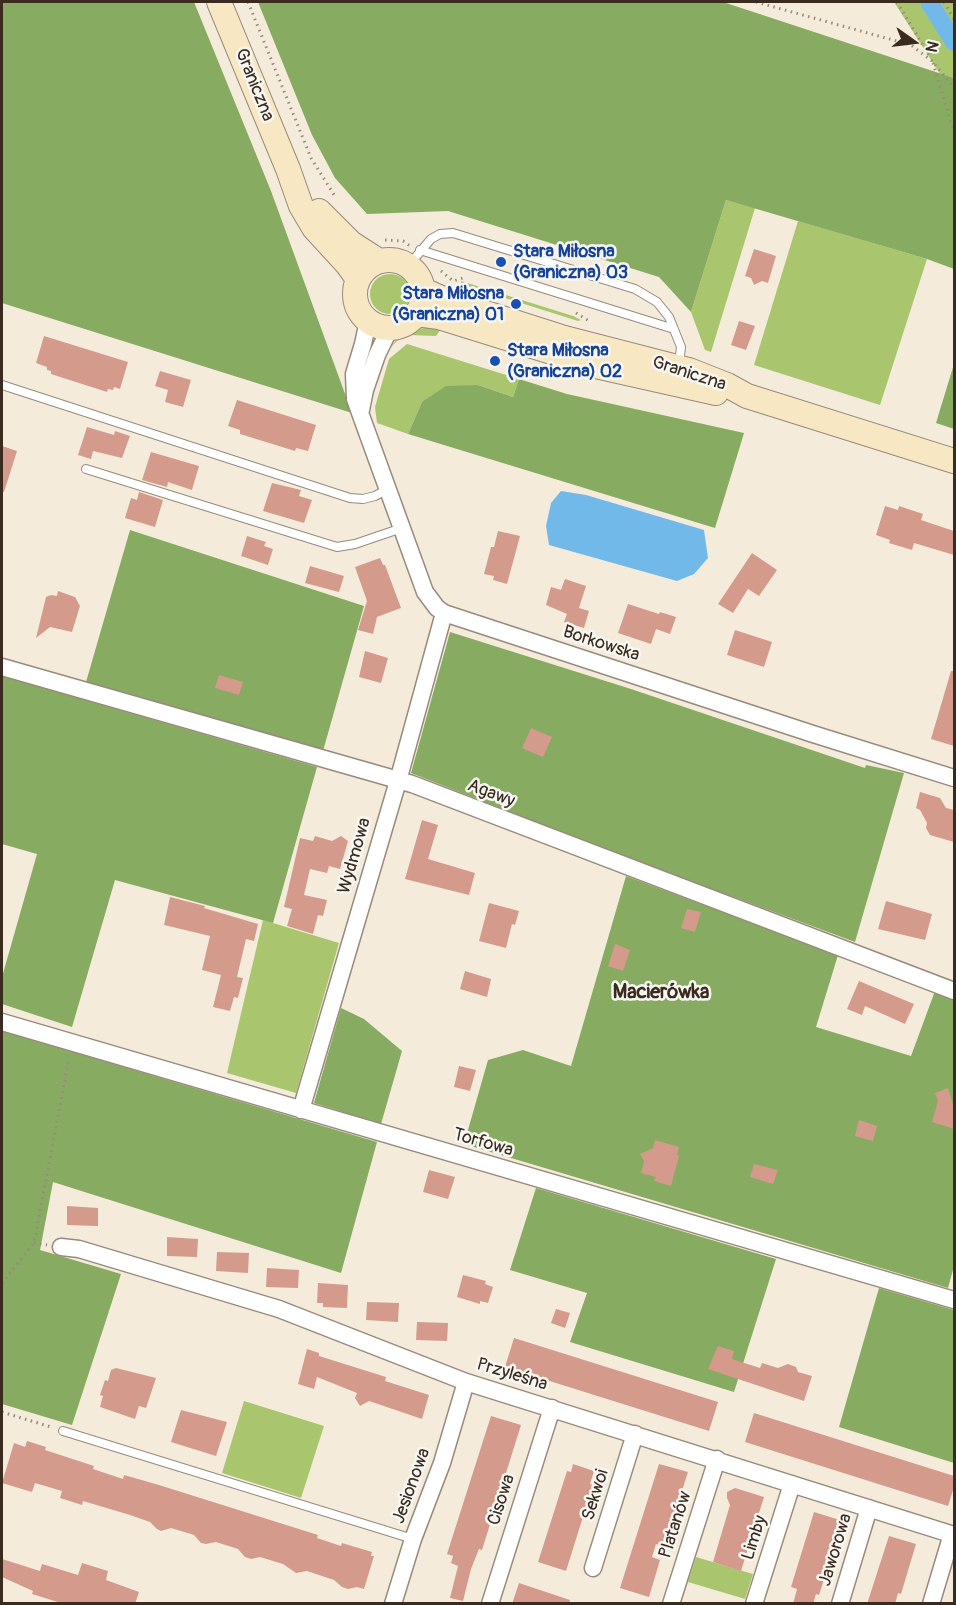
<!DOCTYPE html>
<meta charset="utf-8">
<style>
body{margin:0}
#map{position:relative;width:956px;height:1605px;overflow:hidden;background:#f4ebdb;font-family:Pangolin,sans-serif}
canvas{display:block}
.frame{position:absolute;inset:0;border:3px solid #3b2a1e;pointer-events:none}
.north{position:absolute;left:884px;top:12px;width:60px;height:60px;-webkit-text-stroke:4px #f6f6f2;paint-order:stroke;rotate:104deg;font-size:16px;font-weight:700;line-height:24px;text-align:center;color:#3b2a1e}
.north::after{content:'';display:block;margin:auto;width:21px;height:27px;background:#3b2a1e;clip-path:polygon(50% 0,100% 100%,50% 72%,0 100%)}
</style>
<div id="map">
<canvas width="956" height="1605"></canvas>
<div class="frame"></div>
<div class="north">N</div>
</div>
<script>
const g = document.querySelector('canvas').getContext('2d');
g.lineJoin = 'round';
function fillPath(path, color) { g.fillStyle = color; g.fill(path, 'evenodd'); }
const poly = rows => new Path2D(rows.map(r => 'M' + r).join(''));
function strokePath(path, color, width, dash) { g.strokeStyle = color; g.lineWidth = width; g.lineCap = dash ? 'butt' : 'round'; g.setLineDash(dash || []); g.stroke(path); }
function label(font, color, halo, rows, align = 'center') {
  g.font = font + ' Pangolin,sans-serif'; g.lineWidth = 5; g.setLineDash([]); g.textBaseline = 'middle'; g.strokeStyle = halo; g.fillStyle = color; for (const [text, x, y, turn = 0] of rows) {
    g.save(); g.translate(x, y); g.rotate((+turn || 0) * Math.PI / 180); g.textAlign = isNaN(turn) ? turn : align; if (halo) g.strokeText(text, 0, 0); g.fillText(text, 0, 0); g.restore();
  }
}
fillPath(poly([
 [894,2,954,2,954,78,940,74],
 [726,200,755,208,711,352,705,350,691,312],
 [798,221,927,259,880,405,754,365],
 '370 294a20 20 0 1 1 40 0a20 20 0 1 1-40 0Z',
 [461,281,573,316,581,320,578,321,461,284],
 [428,327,441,329,436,336,409,335,399,339,387,351,398,338,415,330],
 [407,344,519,379,513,397,478,385,422,402,408,434,377,423,375,407,389,359],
 [263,920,339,943,296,1093,227,1073],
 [244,1401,324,1426,301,1498,222,1473],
 [696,1557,753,1574,745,1599,688,1582]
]), '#a9c66e');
fillPath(poly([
 [2,2,194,2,271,191,352,413,2,303],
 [258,2,723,2,954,78,954,269,927,259,726,200,691,312,659,277,448,211,367,214,335,178,312,135],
 [954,364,954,429,936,423],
 [519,379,567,394,744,433,715,528,408,434,422,402,446,386,478,385,513,397],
 [130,530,364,606,323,751,86,682],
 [450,632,631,689,865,768,866,765,904,773,855,942,712,889,703,888,411,773],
 [2,676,317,767,273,923,115,880,72,1027,2,1004,2,977,37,854,2,844],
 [626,876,838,955,816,1027,911,1056,935,991,954,999,954,1266,948,1288,464,1144,488,1060,523,1050,571,1066],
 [341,1008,364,1019,402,1051,381,1124,314,1103],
 [2,1031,377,1142,341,1273,53,1182,40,1250,121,1274,72,1425,2,1404],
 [536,1188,776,1259,734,1392,570,1342,587,1293,510,1270],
 [879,1288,954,1310,954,1463,839,1427]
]), '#86ab61');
fillPath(poly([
 [561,491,586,495,704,530,708,558,694,574,677,581,549,545,546,526,551,503]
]), '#71b9e9');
strokePath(poly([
 [929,2,954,42]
]), '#71b9e9', 18);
fillPath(poly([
 [754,249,776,256,768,283,762,281,754,285,751,278,745,276],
 [739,321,755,326,746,350,731,345],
 [44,336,128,362,120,389,114,387,113,390,108,389,107,392,51,374,51,371,47,370,47,367,36,363],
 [160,371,191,380,183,407,165,402,168,390,155,386],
 [237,400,316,425,308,451,296,448,295,451,240,434,240,430,228,426],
 [87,427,114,435,115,431,130,436,122,458,93,451,91,459,78,455],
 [2,446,17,451,4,492,2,491],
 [151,452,199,466,192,490,168,482,167,487,142,480],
 [272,483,301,490,299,496,312,500,304,523,263,511],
 [139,492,163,500,155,527,125,518,131,498,137,500],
 [885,506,898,510,899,506,923,514,921,520,954,531,954,555,914,543,912,550,889,543,890,540,876,535],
 [498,531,520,536,507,584,493,580,494,576,484,574,491,547,494,547],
 [247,536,266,542,264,546,273,549,268,565,241,556],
 [752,553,777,570,759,596,748,589,733,613,718,604],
 [380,558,383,565,385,565,401,608,377,617,373,634,358,630,367,601,355,567],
 [310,566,344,576,339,592,305,583],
 [565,579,586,586,579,608,589,611,584,628,564,622,567,614,546,605,551,587,561,590],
 [58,591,75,597,80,606,72,632,50,627,36,638,46,597,51,595,57,596],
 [628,604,659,614,660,612,676,617,670,634,656,629,651,644,618,633],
 [735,630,772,642,764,667,727,655],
 [365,651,388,658,381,683,359,677],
 [951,671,954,671,954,746,931,739],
 [219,675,243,682,239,695,215,688],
 [531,728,552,737,543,757,522,748],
 [920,792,940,798,946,808,954,810,954,842,930,835,926,828,927,823,920,810,916,808],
 [422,820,438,825,428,859,475,873,469,895,405,879],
 [315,836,332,841,341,836,348,841,340,869,329,866,327,873,310,869,304,895,327,900,323,916,318,915,313,934,287,926,292,909,284,907,300,838,313,841],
 [170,897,205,906,204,908,258,924,254,941,246,939,237,977,243,978,238,998,234,997,230,1011,213,1007,221,975,202,970,210,936,164,925],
 [886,901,932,914,925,940,878,929],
 [489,903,519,911,515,925,512,924,506,948,479,941],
 [687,909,701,912,695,932,681,928],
 [615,944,630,950,623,971,608,966],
 [465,971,491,979,487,997,460,989],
 [859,981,914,1004,905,1024,865,1006,862,1015,847,1009],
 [459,1066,476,1070,470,1091,454,1087],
 [948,1088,954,1108,954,1129,932,1122,938,1101,935,1093],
 [859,1120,877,1126,873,1141,855,1136],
 [655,1140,679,1147,677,1155,679,1156,671,1186,654,1181,656,1177,641,1173,644,1161,640,1154,653,1148],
 [754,1164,778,1170,773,1184,750,1177],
 [429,1170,455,1177,448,1199,423,1192],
 [67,1206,98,1208,98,1226,67,1225],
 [167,1237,198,1239,197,1257,167,1256],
 [217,1252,249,1253,248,1273,216,1271],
 [267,1268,299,1270,298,1288,266,1287],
 [463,1275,486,1281,485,1284,493,1287,488,1303,480,1301,480,1304,457,1297],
 [318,1283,348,1285,347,1308,323,1307,323,1303,317,1303],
 [367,1302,399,1303,398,1322,366,1320],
 [556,1309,570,1313,565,1328,551,1323],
 [417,1322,448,1323,447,1341,416,1340],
 [514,1338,718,1402,709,1431,505,1367],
 [718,1346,734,1351,732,1359,760,1368,762,1363,778,1368,788,1364,796,1367,798,1372,812,1376,804,1401,708,1369],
 [307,1349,319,1353,319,1356,386,1377,385,1381,429,1395,422,1419,369,1401,360,1406,355,1398,357,1393,317,1377,314,1389,298,1384],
 [116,1368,156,1378,146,1408,139,1406,135,1419,100,1407,103,1396,100,1395,105,1380,108,1381,111,1370],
 [181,1410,227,1422,216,1456,171,1442],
 [754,1413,954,1476,954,1487,948,1506,745,1442],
 [491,1416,521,1425,482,1550,479,1549,471,1569,463,1601,450,1598,458,1566,451,1563,453,1556,447,1554],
 [27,1441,46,1447,45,1450,94,1466,93,1469,123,1479,124,1475,159,1485,318,1535,317,1538,341,1546,342,1543,372,1552,371,1556,374,1556,364,1589,357,1587,348,1589,342,1587,334,1580,307,1571,296,1573,283,1564,260,1557,251,1559,245,1557,238,1549,216,1542,206,1544,201,1543,194,1535,171,1528,161,1531,157,1529,150,1522,130,1515,83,1501,82,1505,60,1498,62,1491,35,1483,32,1492,2,1483,14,1443,25,1447],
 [573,1464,594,1471,590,1484,593,1485,566,1571,538,1562,567,1471,571,1472],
 [659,1464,688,1472,664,1547,656,1544,652,1557,660,1560,649,1597,620,1588],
 [735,1488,764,1497,741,1571,713,1562,730,1505,727,1498,727,1492],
 [814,1512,843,1521,819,1595,816,1594,813,1604,793,1604,797,1589,791,1587],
 [889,1536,916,1544,901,1594,898,1593,895,1604,867,1604],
 [2,1559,40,1571,42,1564,78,1575,82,1563,108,1571,106,1580,139,1592,135,1604,64,1604,32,1594,33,1591,2,1577],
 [519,1583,570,1600,569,1604,512,1604]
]), '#d49b8c');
const lane = poly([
 [420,250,674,329],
 [409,265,431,239,440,234,453,233,635,289,657,302,669,317,681,347,679,365],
 [2,385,350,498,363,499,375,496,388,489],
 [86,469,337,547,355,544,402,528],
 [63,1431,413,1539]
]);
const street = poly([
 [368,321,363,344,354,374,355,399,425,592,437,608,444,613,813,734,954,778],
 [361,410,365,390,377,355,390,328],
 [2,667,412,784,954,991],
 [2,1022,954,1300],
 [301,1110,398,781,444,613],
 [61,1247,79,1249,279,1309,466,1382,954,1535],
 [593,1568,635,1434],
 [393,1604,413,1539,442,1463,466,1382],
 [490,1604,552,1408],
 [671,1604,717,1459],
 [754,1604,792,1484],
 [840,1604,869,1508],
 [931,1604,952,1534]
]);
const secondary = poly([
 [219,2,288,169,301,206,314,228,347,264,358,279],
 [319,211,351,243,379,261],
 '355 294a34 34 0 1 1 68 0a34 34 0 1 1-68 0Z',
 [423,290,448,301,561,337,689,370,727,385,747,396,954,461],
 [417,314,439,317,600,367,716,393]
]);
strokePath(lane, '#988a7c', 10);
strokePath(street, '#988a7c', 19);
strokePath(secondary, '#988a7c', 26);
strokePath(poly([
 [248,2,311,158,336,198],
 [756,2,911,45,932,61,954,87],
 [897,2,930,57],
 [944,2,954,19],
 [933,63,954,133],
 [385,240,403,241,410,246],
 [441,271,453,281,463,278],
 [576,313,591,322],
 [34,1243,47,1245],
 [2,1283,34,1243,69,1058],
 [2,1412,51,1427]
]), '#988a7c', 3, [1.5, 4.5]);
strokePath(lane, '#fff', 8);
strokePath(street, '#fff', 16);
strokePath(secondary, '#f7e8c3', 24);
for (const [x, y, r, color] of [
 [501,262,6,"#1a4fb4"],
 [516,304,6,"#1a4fb4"],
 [495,361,6,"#1a4fb4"]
]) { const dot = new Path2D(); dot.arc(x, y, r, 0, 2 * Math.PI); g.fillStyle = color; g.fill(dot); strokePath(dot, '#f6f6f2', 2); }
label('18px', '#3b2a1e', '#f6f6f2', [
 ["Graniczna",254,85,68],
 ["Graniczna",689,374,18],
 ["Borkowska",601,644,18],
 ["Agawy",491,794,21],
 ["Wydmowa",355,856,-74],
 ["Torfowa",483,1143,16],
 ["Przyleśna",512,1375,17],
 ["Jesionowa",412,1486,-70],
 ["Sekwoi",596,1495,-73],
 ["Cisowa",502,1500,-72],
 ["Platanów",676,1525,-72],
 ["Limby",755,1538,-72],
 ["Jaworowa",836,1550,-73]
]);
label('bold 18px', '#164399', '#f6f6f2', [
 ["Stara Miłosna",513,252],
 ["(Graniczna) 03",513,273],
 ["Stara Miłosna",504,294,"right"],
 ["(Graniczna) 01",504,315,"right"],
 ["Stara Miłosna",507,351],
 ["(Graniczna) 02",507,372]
], 'left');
label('bold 20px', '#3b2a1e', '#f6f6f2', [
 ["Macierówka",661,993]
]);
</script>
